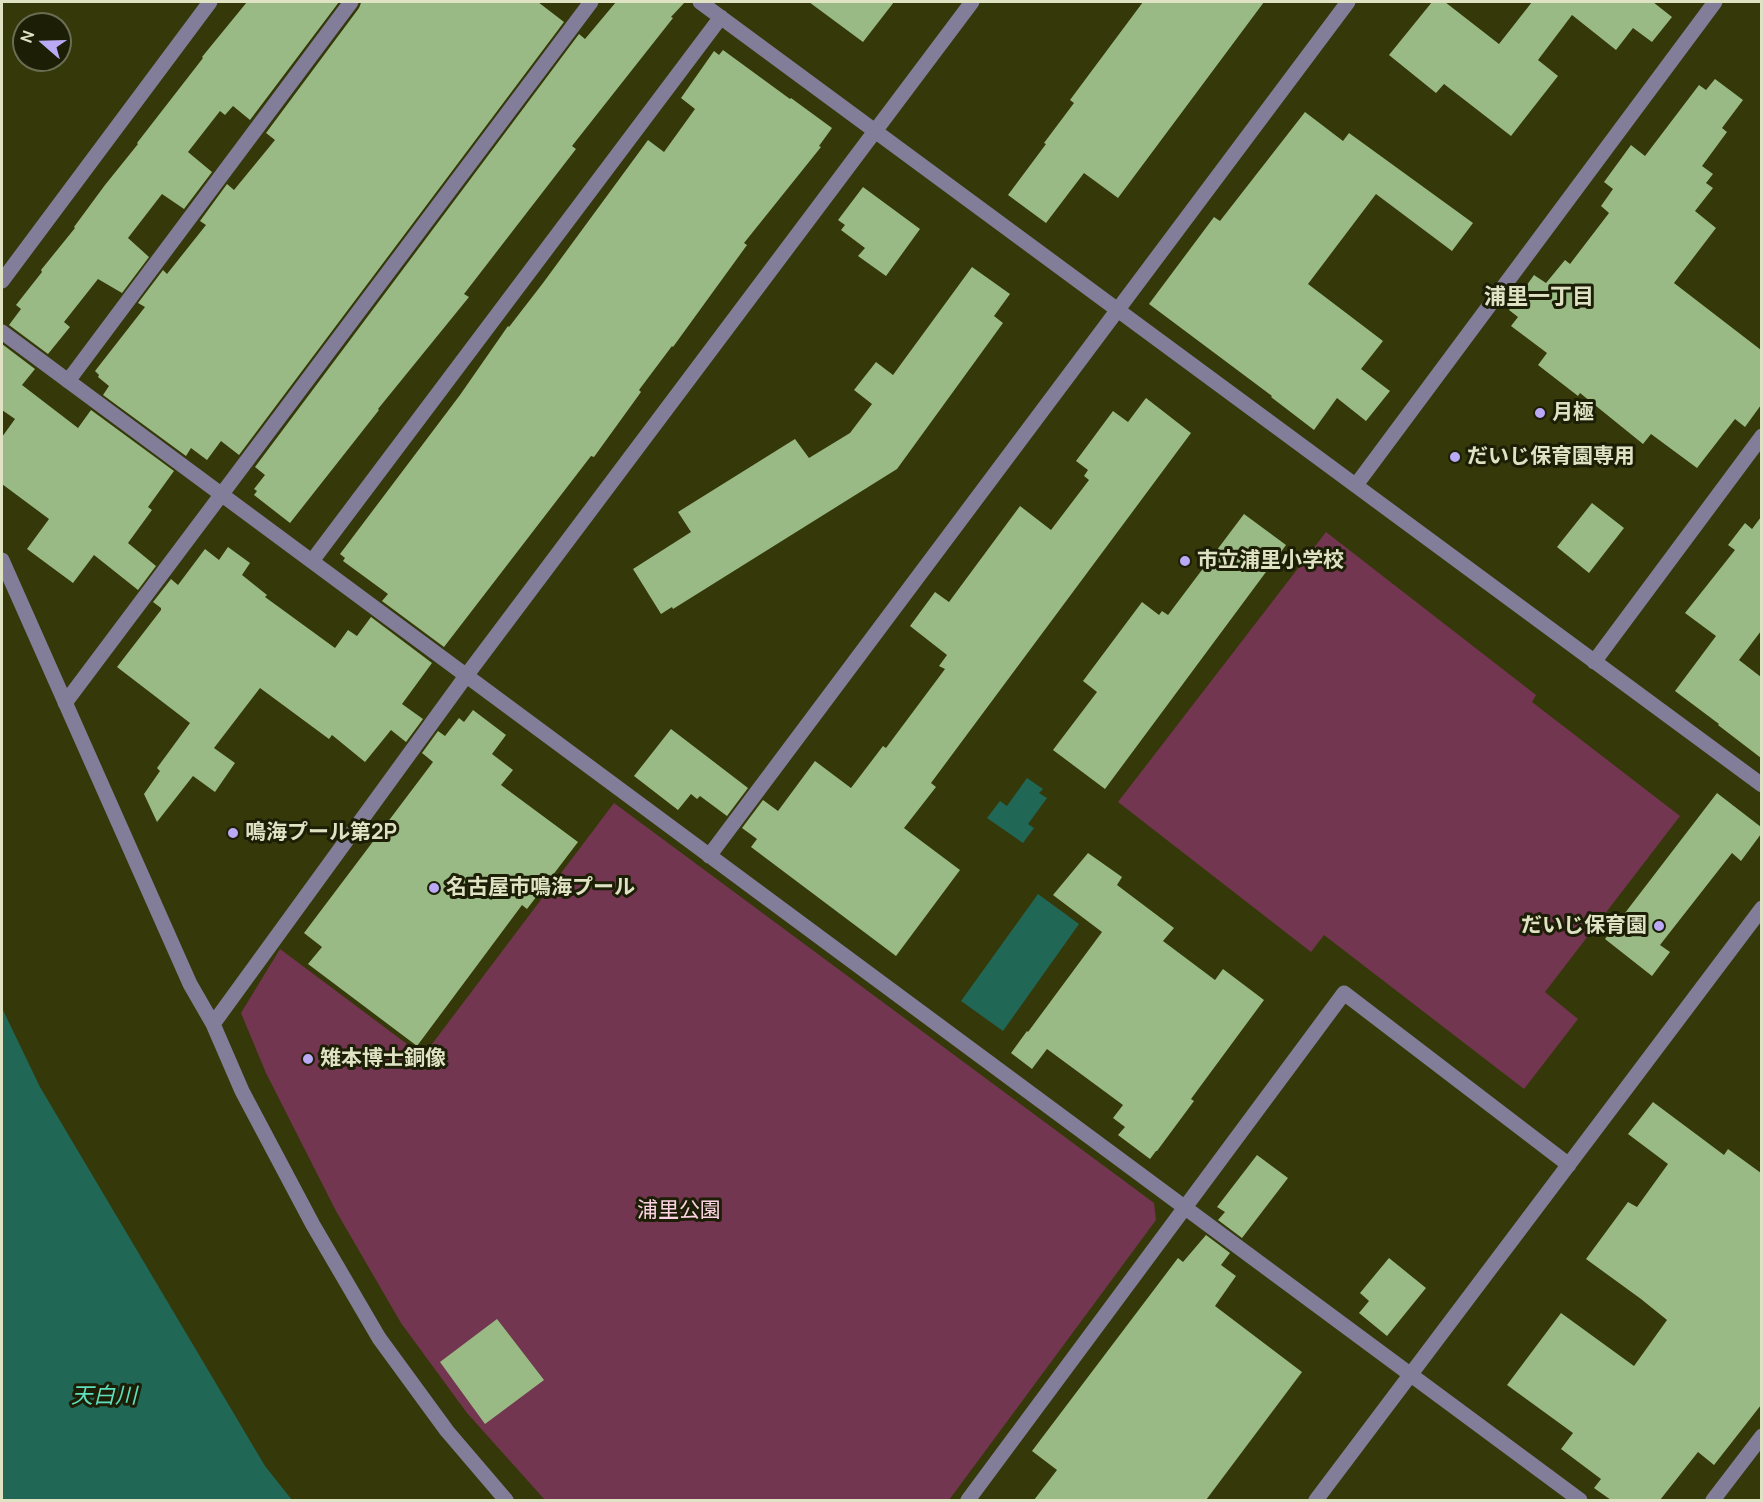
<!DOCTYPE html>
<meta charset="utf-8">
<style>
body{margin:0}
#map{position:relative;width:1763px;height:1502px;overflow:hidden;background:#353809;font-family:Manrope,sans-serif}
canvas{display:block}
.frame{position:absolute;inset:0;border:3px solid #dfe3c4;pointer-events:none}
.north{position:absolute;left:12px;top:12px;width:60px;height:60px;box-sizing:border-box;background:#1c1e06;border:2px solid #6a6d52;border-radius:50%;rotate:290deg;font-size:16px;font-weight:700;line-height:24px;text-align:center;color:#dfe3c4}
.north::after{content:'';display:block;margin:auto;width:21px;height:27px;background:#baaaf6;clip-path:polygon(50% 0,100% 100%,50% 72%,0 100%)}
</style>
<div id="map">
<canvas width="1763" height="1502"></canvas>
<div class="frame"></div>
<div class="north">N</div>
</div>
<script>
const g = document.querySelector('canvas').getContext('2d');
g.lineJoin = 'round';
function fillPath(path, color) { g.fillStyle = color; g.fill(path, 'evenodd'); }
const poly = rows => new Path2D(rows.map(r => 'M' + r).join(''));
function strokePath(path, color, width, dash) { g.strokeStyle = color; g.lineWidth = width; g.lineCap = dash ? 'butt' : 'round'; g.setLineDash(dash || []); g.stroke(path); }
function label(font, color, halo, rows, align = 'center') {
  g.font = font + ' Manrope,"Noto Sans JP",sans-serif'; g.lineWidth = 6; g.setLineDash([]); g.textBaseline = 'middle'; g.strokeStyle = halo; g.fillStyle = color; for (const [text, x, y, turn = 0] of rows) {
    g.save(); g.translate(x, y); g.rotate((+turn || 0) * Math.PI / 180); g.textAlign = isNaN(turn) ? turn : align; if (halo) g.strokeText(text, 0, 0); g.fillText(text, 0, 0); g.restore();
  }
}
fillPath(poly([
 [1326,532,1536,695,1532,702,1680,816,1545,992,1578,1019,1524,1089,1324,935,1311,952,1118,802],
 [614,803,1154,1203,1156,1220,949,1500,545,1500,467,1413,401,1323,336,1211,266,1073,241,1013,280,949,423,1056]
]), '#733651');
fillPath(poly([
 [1027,778,1043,789,1039,793,1047,798,1028,824,1034,828,1023,843,987,818,1000,801,1007,806],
 [1038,894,1079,924,1003,1031,961,1001],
 [2,1008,40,1087,265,1466,292,1500,2,1500]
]), '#206756');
fillPath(poly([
 [247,2,339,2,250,120,233,106,225,115,220,111,188,152,212,172,184,209,162,194,128,238,149,257,122,293,98,279,64,322,70,327,48,354,9,325,21,309,16,305,42,272,41,270,75,228,74,227,105,185,138,144,137,143,203,58,202,57],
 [616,2,685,2,671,17,673,18,572,146,576,149,464,294,469,297,378,409,379,410,290,523,254,495,257,491,254,489,265,475,255,467,579,34,585,39],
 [809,2,894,2,863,42],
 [1143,2,1264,2,1118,198,1084,173,1046,223,1008,195,1046,144,1044,143,1074,103,1070,100],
 [1432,2,1445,2,1499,44,1532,2,1653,2,1672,17,1652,42,1633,28,1616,50,1572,15,1538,60,1558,76,1511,136,1444,84,1436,93,1389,55],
 [361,3,538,2,564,22,239,455,221,441,207,460,191,448,186,456,103,395,109,386,98,377,99,375,95,371,145,307,138,303,163,270,167,274,206,225,200,221,227,184,234,190,275,140,266,133,359,8],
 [723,50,790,99,791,98,832,128,819,146,821,147,744,243,747,245,673,347,672,346,639,390,641,392,594,457,591,456,444,647,382,601,388,594,343,561,345,558,340,554,460,395,508,326,509,327,543,283,648,140,664,152,695,109,681,98,714,51,719,55],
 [1715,79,1743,100,1722,128,1727,132,1702,166,1713,174,1706,183,1713,188,1695,211,1716,228,1674,283,1761,350,1761,405,1745,427,1735,419,1697,468,1651,434,1643,444,1580,393,1578,396,1538,365,1547,353,1511,326,1518,317,1509,310,1534,275,1546,283,1565,260,1570,264,1609,213,1601,206,1613,189,1604,182,1631,145,1645,156,1699,85,1706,90],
 [1305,112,1343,141,1349,133,1473,223,1452,251,1376,194,1308,284,1383,341,1361,369,1390,391,1366,421,1337,398,1314,430,1271,397,1272,396,1149,304,1214,217,1220,221],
 [863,187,920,229,886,276,858,256,865,248,841,230,845,225,838,220],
 [972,267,1010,294,994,316,1003,323,897,469,673,609,672,607,661,614,633,569,691,532,678,512,795,439,809,458,850,433,872,404,854,390,876,362,893,375],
 [2,344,35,369,22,385,78,428,91,410,174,471,148,507,152,510,128,543,156,566,138,590,94,555,73,583,27,549,49,519,2,484,2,437,15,419,2,410],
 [1146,398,1191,433,931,783,936,787,904,828,960,870,896,956,751,847,757,839,742,828,763,800,778,811,815,761,851,788,883,746,886,748,945,669,939,666,947,655,910,626,935,592,949,602,1020,506,1051,530,1089,480,1084,476,1088,470,1076,461,1113,411,1128,422],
 [1592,503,1624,528,1589,573,1557,547],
 [1244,514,1286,545,1105,789,1053,750,1097,692,1083,681,1142,602,1159,615,1162,611,1168,615],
 [1761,517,1761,631,1739,660,1761,677,1761,758,1718,725,1719,724,1675,691,1716,636,1685,613,1735,550,1728,545,1745,523,1752,529],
 [228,547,250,563,242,575,267,595,265,597,335,648,348,630,357,636,371,617,432,663,402,704,423,719,406,742,391,730,365,762,332,735,329,739,260,688,214,748,235,763,215,792,193,776,157,822,144,794,160,771,157,768,190,723,117,667,161,610,161,608,153,602,171,579,178,585,205,549,219,560],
 [473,710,506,735,492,754,513,770,501,785,578,842,527,909,522,905,417,1046,308,964,322,947,304,933,433,762,422,753,438,731,445,736,459,718,464,722],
 [671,729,748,788,727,816,700,796,697,799,691,794,678,810,634,776],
 [1717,793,1761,827,1761,834,1741,861,1732,853,1660,945,1670,952,1652,976,1605,939],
 [1088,853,1122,877,1117,885,1174,928,1163,941,1215,980,1223,969,1264,1000,1191,1099,1194,1101,1157,1151,1156,1151,1150,1159,1118,1135,1125,1127,1113,1118,1123,1105,1047,1049,1032,1069,1011,1053,1027,1031,1028,1032,1102,932,1053,895],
 [1653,1102,1724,1155,1728,1149,1761,1173,1761,1405,1714,1465,1698,1452,1660,1500,1611,1500,1594,1488,1601,1479,1561,1449,1573,1433,1507,1385,1561,1313,1634,1366,1667,1320,1641,1299,1586,1259,1628,1202,1637,1207,1668,1164,1628,1134],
 [1257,1155,1288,1178,1242,1238,1218,1220,1225,1212,1217,1207],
 [1206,1235,1230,1253,1221,1265,1236,1276,1215,1306,1302,1372,1206,1500,1034,1500,1057,1470,1032,1451,1178,1258,1183,1262],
 [1389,1258,1426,1288,1387,1336,1359,1313,1369,1301,1360,1293],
 [497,1319,544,1380,485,1424,440,1362]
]), '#99ba84');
strokePath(poly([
 [700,2,1762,785],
 [2,281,210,2],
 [2,332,1580,1500],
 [68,381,351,2],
 [1356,485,1715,2],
 [2,560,190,984,213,1024,242,1091,313,1225,379,1338,447,1431,506,1500],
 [312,561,721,17],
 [1594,662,1762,436],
 [65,703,591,2],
 [709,856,1348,2],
 [213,1024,466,676,972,2],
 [968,1500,1344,993,1569,1165],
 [1316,1500,1762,908],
 [1713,1500,1762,1436]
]), '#827d99', 15);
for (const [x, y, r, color] of [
 [1540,413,6,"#baaaf6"],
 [1455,457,6,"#baaaf6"],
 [1185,561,6,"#baaaf6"],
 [233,833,6,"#baaaf6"],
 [434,888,6,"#baaaf6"],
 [1659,926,6,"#baaaf6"],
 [308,1059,6,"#baaaf6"]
]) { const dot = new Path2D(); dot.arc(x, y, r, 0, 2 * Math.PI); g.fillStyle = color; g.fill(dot); strokePath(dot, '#1c1e06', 2); }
label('bold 21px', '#dfe3c4', '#1c1e06', [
 ["月極",1552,413],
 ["だいじ保育園専用",1467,457],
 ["市立浦里小学校",1197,561],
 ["鳴海プール第2P",245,833],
 ["名古屋市鳴海プール",446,888],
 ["だいじ保育園",1647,926,"right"],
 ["雉本博士銅像",320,1059]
], 'left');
label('21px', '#fcd3e2', '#1c1e06', [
 ["浦里公園",679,1211]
]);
label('bold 22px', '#dfe3c4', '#1c1e06', [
 ["浦里一丁目",1539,298]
]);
label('italic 22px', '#5ee0be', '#1c1e06', [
 ["天白川",104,1397]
]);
</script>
